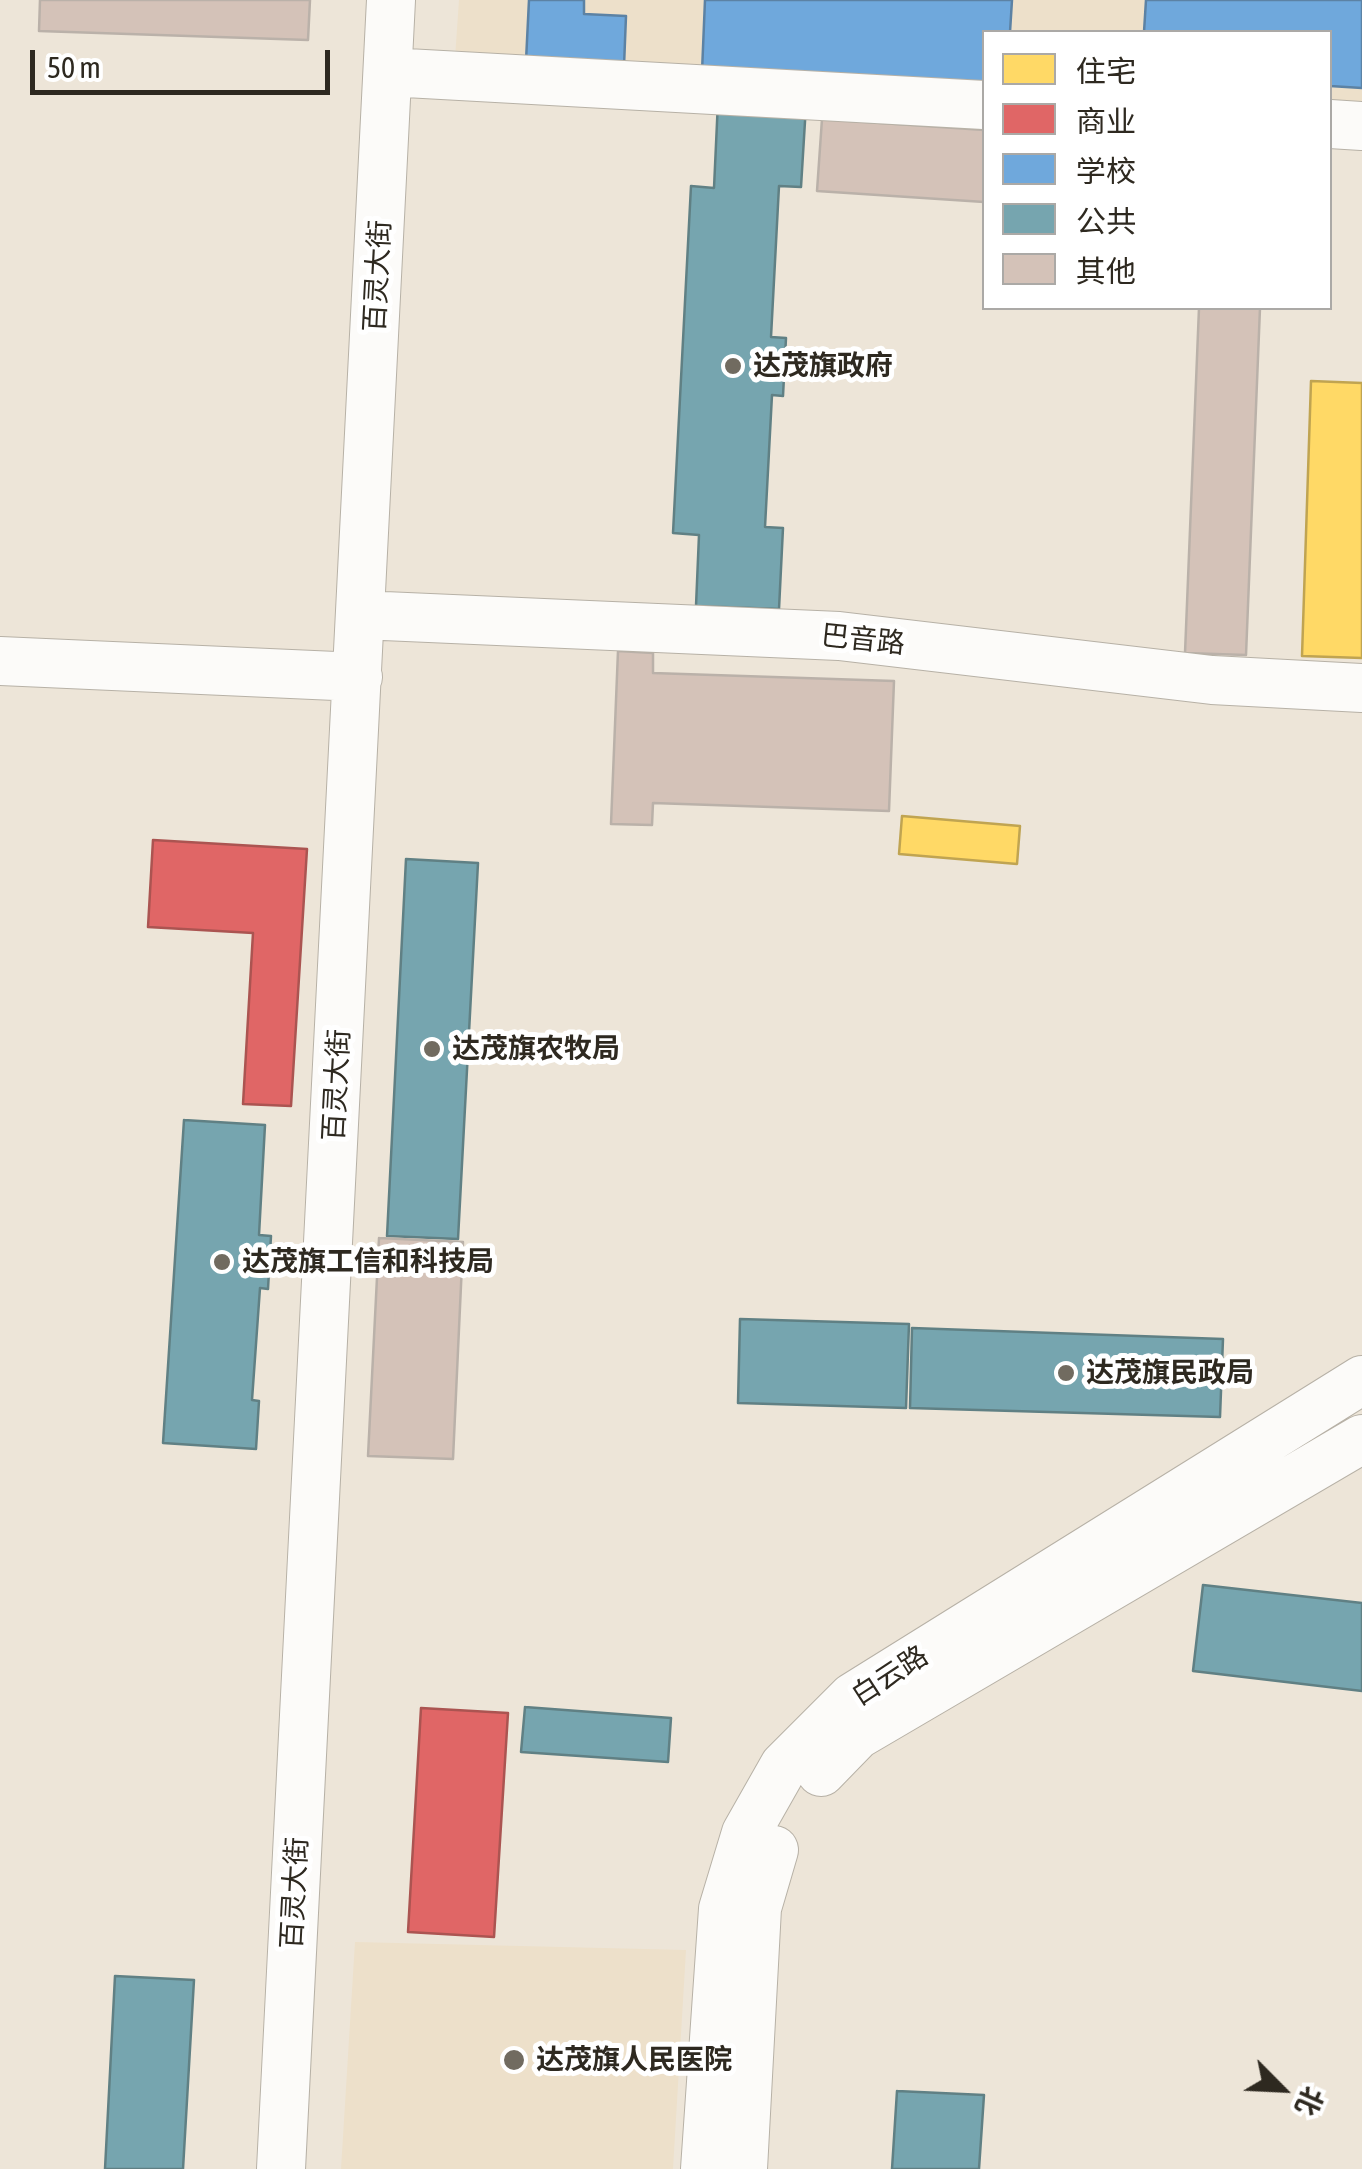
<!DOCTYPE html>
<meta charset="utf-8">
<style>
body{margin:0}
#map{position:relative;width:1362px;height:2169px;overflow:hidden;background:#ede5d8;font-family:"Asap Condensed","Noto Sans SC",sans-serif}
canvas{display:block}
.legend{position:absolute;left:982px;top:30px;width:350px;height:280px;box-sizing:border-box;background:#fff;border:2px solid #aba9a6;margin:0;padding:12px 18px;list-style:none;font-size:30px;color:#2e2920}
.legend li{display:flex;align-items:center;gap:20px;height:50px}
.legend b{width:50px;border:2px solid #aba9a6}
.north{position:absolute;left:1232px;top:2039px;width:100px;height:100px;-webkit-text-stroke:8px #fff;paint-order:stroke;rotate:114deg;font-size:28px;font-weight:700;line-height:40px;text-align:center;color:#2e2920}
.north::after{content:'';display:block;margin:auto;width:35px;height:45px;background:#2e2920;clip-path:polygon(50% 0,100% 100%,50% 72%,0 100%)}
.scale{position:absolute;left:30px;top:50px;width:300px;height:45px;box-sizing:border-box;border:5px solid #2e2920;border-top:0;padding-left:12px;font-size:30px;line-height:35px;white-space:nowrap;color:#2e2920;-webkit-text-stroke:8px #fff;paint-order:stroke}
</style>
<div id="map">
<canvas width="1362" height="2169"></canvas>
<ul class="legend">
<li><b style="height:28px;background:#ffd966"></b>住宅</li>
<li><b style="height:28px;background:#e06666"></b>商业</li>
<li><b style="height:28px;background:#6fa8dc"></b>学校</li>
<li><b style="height:28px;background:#76a5af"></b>公共</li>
<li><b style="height:28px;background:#d4c2b8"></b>其他</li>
</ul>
<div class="north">北</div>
<div class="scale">50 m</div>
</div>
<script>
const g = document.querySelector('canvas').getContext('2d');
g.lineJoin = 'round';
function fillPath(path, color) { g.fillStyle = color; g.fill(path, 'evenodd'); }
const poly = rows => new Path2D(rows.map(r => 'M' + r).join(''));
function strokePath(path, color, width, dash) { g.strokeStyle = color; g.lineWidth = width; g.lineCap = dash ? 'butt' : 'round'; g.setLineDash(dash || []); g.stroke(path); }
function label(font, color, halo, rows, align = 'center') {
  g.font = font + ' "Asap Condensed","Noto Sans SC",sans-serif'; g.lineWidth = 10; g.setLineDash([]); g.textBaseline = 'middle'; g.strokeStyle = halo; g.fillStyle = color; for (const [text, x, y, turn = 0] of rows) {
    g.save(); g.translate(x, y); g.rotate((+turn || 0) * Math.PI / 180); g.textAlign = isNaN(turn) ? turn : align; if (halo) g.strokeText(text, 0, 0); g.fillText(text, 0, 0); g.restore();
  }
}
fillPath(poly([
 [459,0,1362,0,1362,102,1330,100,1330,32,984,32,984,83,455,58],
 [355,1942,686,1950,673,2169,341,2169]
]), '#ede0ca');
const homes = poly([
 [1311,381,1362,383,1362,658,1302,656,1311,381],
 [902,816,1020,826,1017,864,899,854,902,816]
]);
fillPath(homes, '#ffd966');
strokePath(homes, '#c0a451', 2.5);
const shops = poly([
 [153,840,307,849,291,1106,243,1104,253,933,148,927,153,840],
 [421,1708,508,1713,494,1937,408,1932,421,1708]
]);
fillPath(shops, '#e06666');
strokePath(shops, '#ab5451', 2.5);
const schools = poly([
 [529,0,584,0,584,14,626,16,624,66,526,61,529,0],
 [705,0,1012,0,1010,32,984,32,984,84,702,72,705,0],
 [1146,0,1362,0,1362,88,1330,86,1330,32,1144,32,1146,0]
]);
fillPath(schools, '#6fa8dc');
strokePath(schools, '#5c82a4', 2.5);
const public = poly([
 [718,101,806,105,801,187,779,186,771,337,786,338,783,396,772,395,765,527,783,528,779,609,696,606,699,535,673,533,691,186,714,188,718,101],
 [406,859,478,863,458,1239,387,1236,406,859],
 [184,1120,265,1125,259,1235,271,1236,268,1289,260,1288,252,1400,259,1401,256,1449,163,1443,184,1120],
 [740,1319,909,1324,906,1408,738,1403,740,1319],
 [912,1328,1223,1339,1220,1417,910,1408,912,1328],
 [1203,1585,1362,1603,1362,1691,1193,1671,1203,1585],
 [525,1707,671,1718,668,1762,521,1752,525,1707],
 [115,1976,194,1980,183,2169,105,2169,115,1976],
 [897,2091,984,2095,979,2169,892,2169,897,2091]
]);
fillPath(public, '#76a5af');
strokePath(public, '#608084', 2.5);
const building = poly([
 [40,0,310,0,308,40,39,31,40,0],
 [822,119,984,130,984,202,817,191,822,119],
 [1199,308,1260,308,1246,655,1185,653,1199,308],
 [618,651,653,653,653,673,894,681,889,811,653,803,652,825,611,824,618,651],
 [379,1238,463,1242,453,1459,368,1456,379,1238]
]);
fillPath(building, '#d4c2b8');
strokePath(building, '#bab1a9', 2.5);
const minor = poly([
 [388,72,984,105],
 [1330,124,1362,126],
 [361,615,839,636,1212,680,1362,688],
 [0,661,358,677],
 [821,1772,857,1735,1362,1439],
 [281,2169,391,0],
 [705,2169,723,1909,746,1833,784,1766,853,1697,1362,1380],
 [743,2169,757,1908,774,1850]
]);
strokePath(minor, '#b7b1a6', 50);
strokePath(minor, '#fcfbf9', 48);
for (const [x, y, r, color] of [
 [733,366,10,"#716b60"],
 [432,1049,10,"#716b60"],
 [222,1262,10,"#716b60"],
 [1066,1373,10,"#716b60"],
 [514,2060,12,"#716b60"]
]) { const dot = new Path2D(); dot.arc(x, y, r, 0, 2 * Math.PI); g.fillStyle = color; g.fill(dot); strokePath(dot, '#fff', 4); }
label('28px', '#2e2920', '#fff', [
 ["百灵大街",378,276,-87],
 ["巴音路",863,640,6],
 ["百灵大街",337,1085,-87],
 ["白云路",890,1676,-33],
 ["百灵大街",295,1893,-87]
]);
label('bold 28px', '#2e2920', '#fff', [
 ["达茂旗政府",753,366],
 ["达茂旗农牧局",452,1049],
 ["达茂旗工信和科技局",242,1262],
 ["达茂旗民政局",1086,1373],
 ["达茂旗人民医院",536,2060]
], 'left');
</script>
